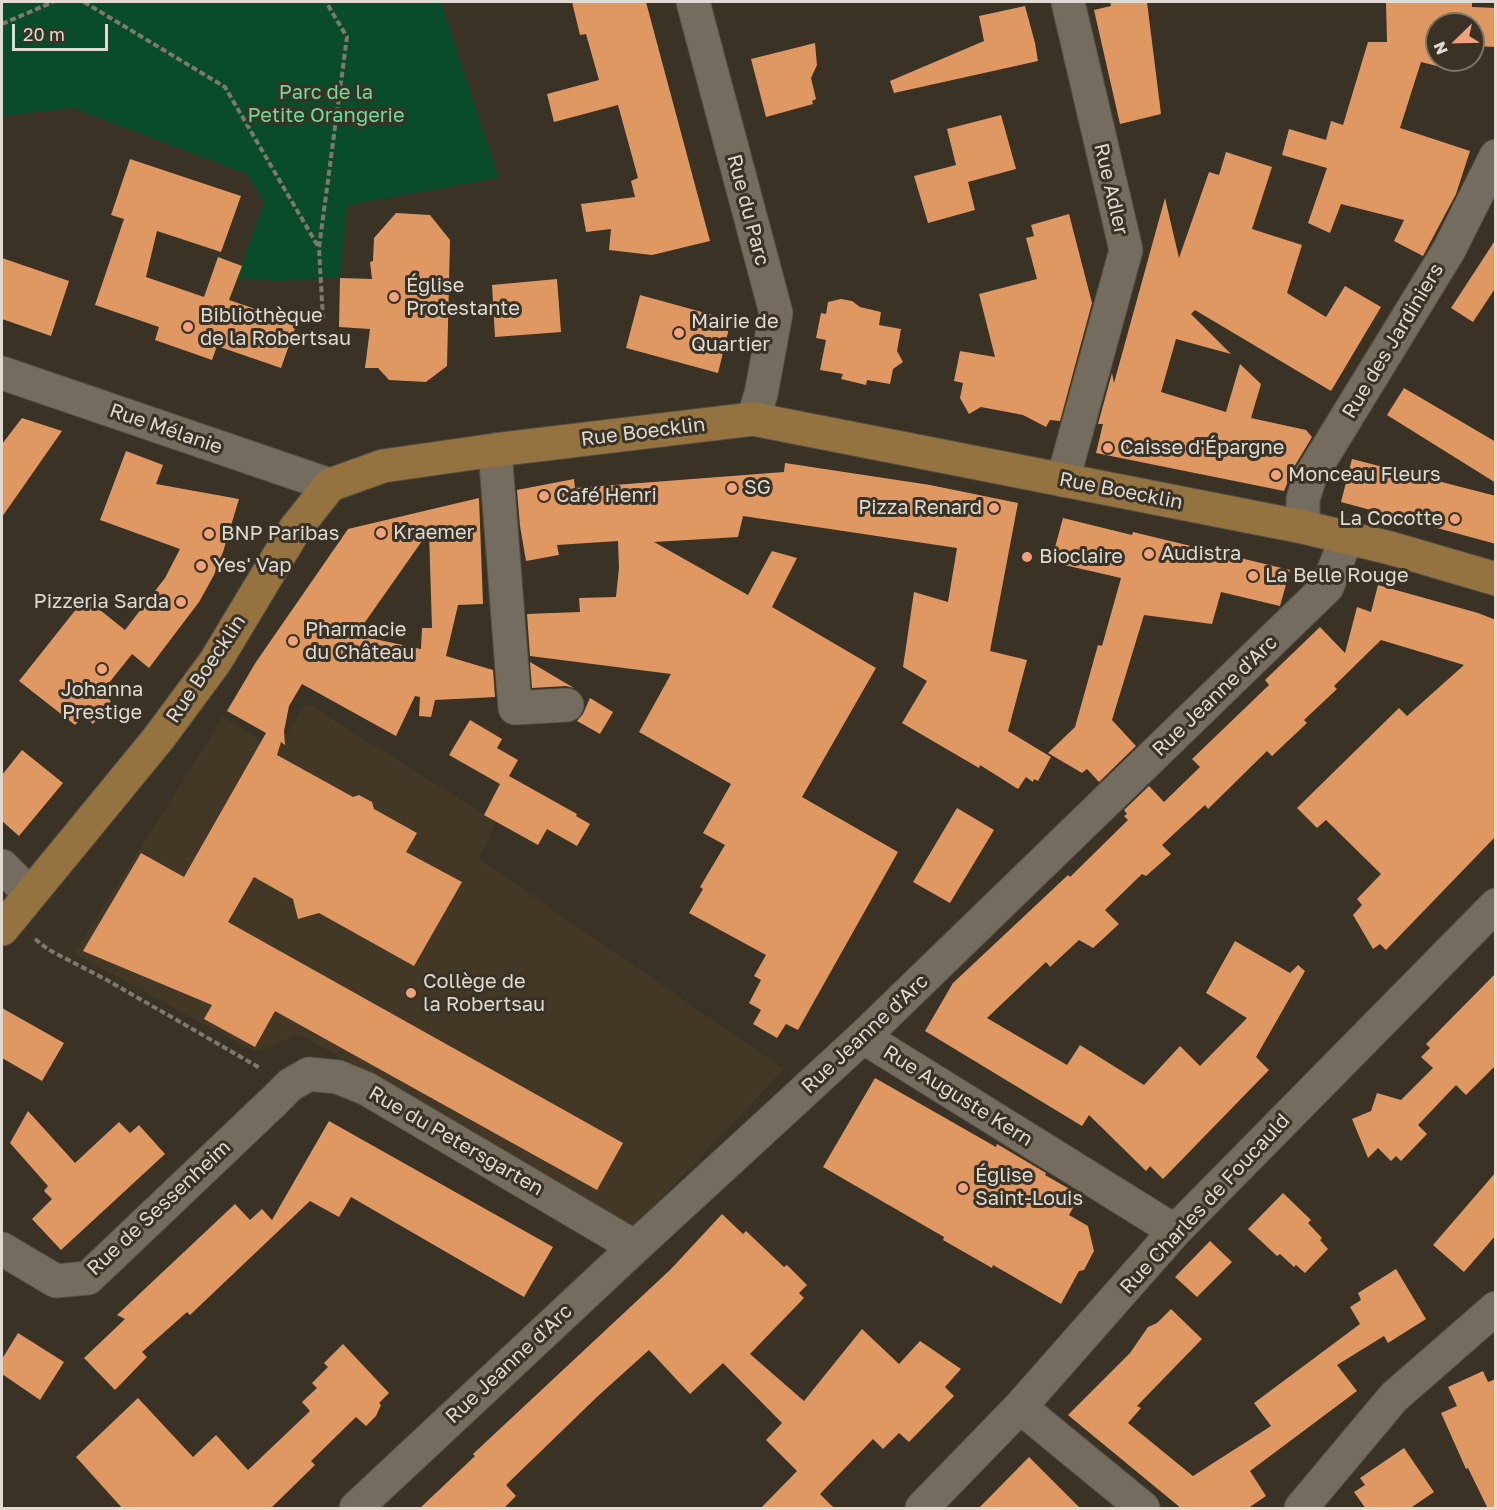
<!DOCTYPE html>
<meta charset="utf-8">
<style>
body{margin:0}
#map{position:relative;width:1497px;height:1510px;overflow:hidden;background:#393225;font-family:"Golos Text",sans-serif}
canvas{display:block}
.frame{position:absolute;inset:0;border:3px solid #dfdad2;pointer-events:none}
.north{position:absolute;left:1425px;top:12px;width:60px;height:60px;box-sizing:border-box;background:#393225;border:2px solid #7b756a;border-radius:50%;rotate:247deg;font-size:16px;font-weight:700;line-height:24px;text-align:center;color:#dfdad2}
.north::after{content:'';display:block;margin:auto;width:21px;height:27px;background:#f0a27a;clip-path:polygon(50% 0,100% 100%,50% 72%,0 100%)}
.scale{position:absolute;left:12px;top:24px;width:96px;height:27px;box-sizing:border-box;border:3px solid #dfdad2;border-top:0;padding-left:8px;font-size:18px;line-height:21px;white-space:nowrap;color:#dfdad2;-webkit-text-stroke:4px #393225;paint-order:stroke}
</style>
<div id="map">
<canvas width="1497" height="1510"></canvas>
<div class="frame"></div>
<div class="north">N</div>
<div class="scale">20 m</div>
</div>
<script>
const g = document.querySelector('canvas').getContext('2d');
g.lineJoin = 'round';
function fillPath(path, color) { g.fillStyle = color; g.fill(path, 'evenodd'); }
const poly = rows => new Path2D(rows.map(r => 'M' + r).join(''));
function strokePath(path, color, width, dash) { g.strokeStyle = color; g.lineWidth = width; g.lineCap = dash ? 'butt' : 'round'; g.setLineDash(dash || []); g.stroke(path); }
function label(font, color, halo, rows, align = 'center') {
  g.font = font + ' "Golos Text",sans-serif'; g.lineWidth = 6; g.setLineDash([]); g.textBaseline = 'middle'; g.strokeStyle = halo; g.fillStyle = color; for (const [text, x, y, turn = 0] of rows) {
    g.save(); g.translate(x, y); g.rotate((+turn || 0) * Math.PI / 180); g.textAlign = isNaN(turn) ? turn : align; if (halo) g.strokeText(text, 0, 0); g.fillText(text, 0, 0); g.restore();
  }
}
fillPath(poly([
 [307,703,496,822,479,859,784,1069,632,1229,300,1034,255,1052,74,953,223,717,276,750]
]), '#433825');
fillPath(poly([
 [2,2,441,2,499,178,347,205,340,277,281,281,237,278,264,202,247,174,73,108,2,116]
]), '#084c2b');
fillPath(poly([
 [572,2,646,2,710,241,652,255,609,250,611,229,586,232,581,204,635,197,631,181,638,178,618,105,554,122,547,94,599,80,586,34,580,35],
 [1110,2,1147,2,1161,114,1120,124,1094,10,1111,6],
 [1386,2,1472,2,1472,7,1496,8,1496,47,1473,46,1473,24,1437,24,1437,60,1459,60,1457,71,1421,62,1400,128,1470,151,1456,194,1423,256,1394,241,1404,220,1341,204,1330,233,1308,223,1327,168,1282,155,1289,129,1326,140,1331,121,1343,125,1368,42,1387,42],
 [1025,6,1035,43,1038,61,894,93,890,81,984,41,979,16],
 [815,43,817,65,811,78,816,99,812,101,813,104,766,117,751,59],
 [1001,115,1016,169,968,182,975,210,928,223,914,176,956,165,947,129],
 [1226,152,1272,167,1252,229,1302,245,1287,293,1326,317,1345,286,1381,307,1331,391,1195,310,1191,314,1231,354,1176,339,1161,392,1226,412,1240,364,1261,384,1251,418,1306,430,1312,437,1294,467,1284,491,1096,453,1103,424,1098,424,1112,373,1114,383,1165,198,1179,258,1209,172,1219,175],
 [130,159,241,196,221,252,157,231,146,277,204,297,218,257,242,266,229,300,297,323,281,368,217,346,212,360,155,340,159,327,95,305,124,219,111,215],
 [396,213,430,215,450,240,447,366,426,382,389,380,378,368,365,368,370,329,339,327,340,278,372,279,370,262,373,261,374,238],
 [1069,214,1092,303,1060,421,1050,420,1046,427,1023,415,981,407,969,414,960,398,963,383,954,381,960,351,995,357,979,294,1037,279,1026,238,1034,236,1031,225],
 [1496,239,1496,287,1473,322,1451,308],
 [2,258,69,281,51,336,2,319],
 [557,279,561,332,495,337,492,285],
 [640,295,731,320,718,373,626,348],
 [841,299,852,301,860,307,881,312,879,325,901,329,897,351,903,362,893,369,890,384,867,380,866,385,841,379,843,374,820,370,826,340,816,338,821,313,826,314,828,302],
 [1404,388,1496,442,1496,483,1387,415],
 [22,418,62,431,2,517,2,444],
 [126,451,163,465,156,484,239,499,223,552,214,575,199,602,149,668,132,654,101,693,111,701,93,724,83,716,75,725,19,681,85,598,125,630,165,578,180,549,100,520],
 [1352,459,1496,496,1496,544,1341,502],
 [785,463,930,485,1018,503,990,651,1027,660,1008,731,1051,757,1038,781,1034,779,1033,782,1026,777,1018,789,980,765,979,768,902,723,927,681,903,667,914,592,948,602,957,548,743,516,738,537,654,542,748,595,772,551,797,558,772,607,876,668,802,797,898,852,798,1030,786,1024,777,1038,753,1024,761,1010,749,1003,761,980,754,976,766,955,689,913,703,889,700,887,725,845,703,833,731,784,639,732,671,674,530,656,527,614,580,612,579,598,616,597,619,568,618,541,557,545,559,555,526,561,520,526,517,490,574,479,575,488,784,472],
 [479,498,483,604,458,605,446,656,493,670,495,697,435,700,431,717,419,716,420,697,415,696,396,736,302,684,289,706,284,731,285,745,281,742,277,755,353,797,359,795,372,802,374,809,417,833,406,852,462,882,414,966,319,913,298,919,293,899,254,877,228,922,623,1143,597,1190,275,1011,255,1047,204,1019,212,1005,83,951,141,853,184,877,266,733,227,711,256,662,348,529],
 [429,531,432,628,422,628,421,649,356,635],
 [1063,518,1132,535,1133,532,1290,570,1280,606,1221,592,1212,624,1144,615,1112,720,1136,746,1099,782,1087,769,1082,773,1048,753,1075,727,1098,645,1102,646,1121,578,1051,562],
 [1378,585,1478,613,1496,620,1496,836,1386,950,1380,944,1373,949,1353,915,1362,905,1357,899,1381,874,1326,820,1317,828,1297,808,1399,708,1407,716,1464,665,1381,640,1334,686,1337,689,1304,720,1307,723,1272,756,1267,751,1208,809,1205,805,1162,845,1171,854,1146,876,1142,874,1105,910,1119,924,1093,948,1079,940,1050,967,1046,962,987,1018,1067,1065,1080,1045,1144,1085,1180,1046,1200,1066,1247,1018,1206,993,1235,941,1290,973,1298,965,1305,971,1256,1057,1269,1070,1163,1179,1150,1166,1146,1171,1089,1115,1082,1126,925,1031,953,983,1068,875,1070,877,1128,820,1124,816,1127,814,1124,810,1149,786,1164,802,1200,767,1192,759,1269,685,1265,680,1320,627,1345,653,1357,607,1371,612],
 [530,662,574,688,566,686,532,688],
 [590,698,613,712,600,734,577,721,583,714],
 [470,720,502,739,497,748,518,760,509,776,577,814,576,816,590,824,577,846,547,829,538,845,484,815,500,784,449,755],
 [22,750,63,783,19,836,2,821,2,775],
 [957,808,994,830,950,903,913,882],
 [1496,973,1496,1065,1466,1095,1456,1085,1418,1125,1427,1134,1401,1161,1396,1156,1391,1161,1378,1148,1368,1158,1352,1119,1371,1111,1377,1093,1401,1100,1433,1068,1421,1057,1430,1048,1426,1044],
 [2,1008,64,1043,42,1081,2,1058],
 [875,1078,996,1147,997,1144,1046,1173,1045,1175,1080,1195,1069,1215,1088,1226,1094,1251,1084,1270,1079,1271,1061,1304,993,1265,992,1268,943,1240,944,1237,823,1167],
 [28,1111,75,1163,119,1122,130,1133,139,1125,165,1154,61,1250,32,1219,52,1199,44,1191,48,1186,10,1143],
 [329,1121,553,1247,524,1297,351,1197,339,1217,310,1201,190,1315,187,1312,142,1352,147,1357,115,1390,84,1358,125,1319,117,1315,235,1204,250,1220,262,1209,272,1220],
 [1496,1172,1496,1235,1464,1272,1433,1245],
 [1283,1193,1311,1220,1308,1223,1322,1238,1320,1240,1328,1249,1305,1273,1296,1265,1294,1267,1280,1254,1277,1256,1248,1229],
 [722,1214,743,1234,746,1231,784,1267,787,1265,807,1285,799,1293,804,1298,750,1354,804,1401,862,1329,899,1364,920,1341,961,1369,945,1387,954,1396,909,1442,899,1433,883,1449,873,1439,820,1494,835,1509,760,1509,797,1471,766,1440,782,1423,723,1363,690,1394,649,1350,598,1396,506,1485,516,1496,503,1509,419,1509,475,1456,473,1454,671,1269],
 [1210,1241,1232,1262,1197,1297,1175,1277],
 [1396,1269,1426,1319,1388,1343,1384,1336,1337,1365,1357,1391,1250,1471,1266,1496,1247,1509,1182,1509,1068,1415,1130,1353,1148,1327,1157,1323,1171,1309,1202,1339,1137,1406,1141,1408,1128,1423,1193,1476,1271,1426,1254,1403,1360,1324,1350,1307,1361,1300,1358,1293],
 [18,1333,64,1362,40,1400,2,1374,2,1359],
 [343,1344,389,1393,379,1403,381,1405,376,1416,366,1426,356,1417,311,1461,315,1465,270,1509,123,1509,76,1457,138,1398,193,1457,216,1435,248,1470,310,1411,302,1402,317,1388,312,1383,328,1367,324,1363],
 [1483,1371,1488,1382,1496,1379,1496,1509,1488,1509,1468,1468,1466,1469,1441,1413,1457,1406,1448,1387],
 [1404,1448,1434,1492,1409,1509,1366,1509,1354,1492,1365,1485,1360,1478],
 [1029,1457,1081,1509,978,1509]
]), '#e09863');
const minor = poly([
 [693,2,776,313,761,394,753,419],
 [2,373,330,485],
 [495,450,515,708,567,705],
 [1063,480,1126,250,1068,2],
 [1303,527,1303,499,1310,477,1449,250,1496,156],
 [2,866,30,894],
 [863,1037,1175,1231],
 [2,1249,56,1281,88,1278,274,1101,290,1085,309,1074,338,1077,367,1089,635,1247],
 [1020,1407,1143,1508],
 [356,1508,635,1247,863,1037,1327,587,1347,537],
 [922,1508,1020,1407,1175,1231,1496,905],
 [1301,1508,1394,1397,1496,1308]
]);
const major = poly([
 [2,929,158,739,215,662,295,529,330,485,383,466,495,450,753,419,1303,527,1390,548,1496,579]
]);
strokePath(minor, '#555045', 35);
strokePath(major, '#555045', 35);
strokePath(poly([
 [84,2,225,87,319,248],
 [2,24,53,2],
 [323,319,319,248,347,37,326,2],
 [35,939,49,950,107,980,260,1068]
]), '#7e786d', 4, [6, 3]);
strokePath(minor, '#746c5e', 33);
strokePath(major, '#947341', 33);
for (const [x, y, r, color] of [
 [394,297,6,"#f0a27a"],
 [188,327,6,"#f0a27a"],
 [679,333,6,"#f0a27a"],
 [1108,448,6,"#f0a27a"],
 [1276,475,6,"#f0a27a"],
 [732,488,6,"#f0a27a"],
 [544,496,6,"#f0a27a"],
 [994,508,6,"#f0a27a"],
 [1455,519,6,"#f0a27a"],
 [381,533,6,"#f0a27a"],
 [209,534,6,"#f0a27a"],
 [1149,554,6,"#f0a27a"],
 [1027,557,6,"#f0a27a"],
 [201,566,6,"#f0a27a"],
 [1253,576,6,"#f0a27a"],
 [181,602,6,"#f0a27a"],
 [293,641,6,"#f0a27a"],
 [102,669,6,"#f0a27a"],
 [411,993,6,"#f0a27a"],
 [963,1188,6,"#f0a27a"]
]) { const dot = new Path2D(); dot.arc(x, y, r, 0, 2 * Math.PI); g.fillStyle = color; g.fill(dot); strokePath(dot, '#393225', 2); }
label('20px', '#6ddd9a', '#393225', [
 ["Parc de la",326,93],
 ["Petite Orangerie",326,116]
]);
label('20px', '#dfdad2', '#393225', [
 ["Rue Adler",1111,189,77],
 ["Rue du Parc",748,210,75],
 ["Rue des Jardiniers",1393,341,-59],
 ["Rue Mélanie",166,429,19],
 ["Rue Boecklin",643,432,-7],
 ["Rue Boecklin",1121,491,11],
 ["Rue Boecklin",206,669,-56],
 ["Rue Jeanne d'Arc",1215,696,-44],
 ["Rue Jeanne d'Arc",865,1034,-43],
 ["Rue Auguste Kern",958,1096,32],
 ["Rue du Petersgarten",456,1141,30],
 ["Rue Charles de Foucauld",1205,1204,-47],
 ["Rue de Sessenheim",159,1208,-43],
 ["Rue Jeanne d'Arc",509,1364,-43]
]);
label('20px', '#dfdad2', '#393225', [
 ["Église",406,286],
 ["Protestante",406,309],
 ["Bibliothèque",200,316],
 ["de la Robertsau",200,339],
 ["Mairie de",691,322],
 ["Quartier",691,345],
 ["Caisse d'Épargne",1120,448],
 ["Monceau Fleurs",1288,475],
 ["SG",744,488],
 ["Café Henri",556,496],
 ["Pizza Renard",982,508,"right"],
 ["La Cocotte",1443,519,"right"],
 ["Kraemer",393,533],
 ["BNP Paribas",221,534],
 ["Audistra",1161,554],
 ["Bioclaire",1039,557],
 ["Yes' Vap",213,566],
 ["La Belle Rouge",1265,576],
 ["Pizzeria Sarda",169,602,"right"],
 ["Pharmacie",305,630],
 ["du Château",305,653],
 ["Johanna",102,690,"center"],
 ["Prestige",102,713,"center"],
 ["Collège de",423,982],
 ["la Robertsau",423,1005],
 ["Église",975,1176],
 ["Saint-Louis",975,1199]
], 'left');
</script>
